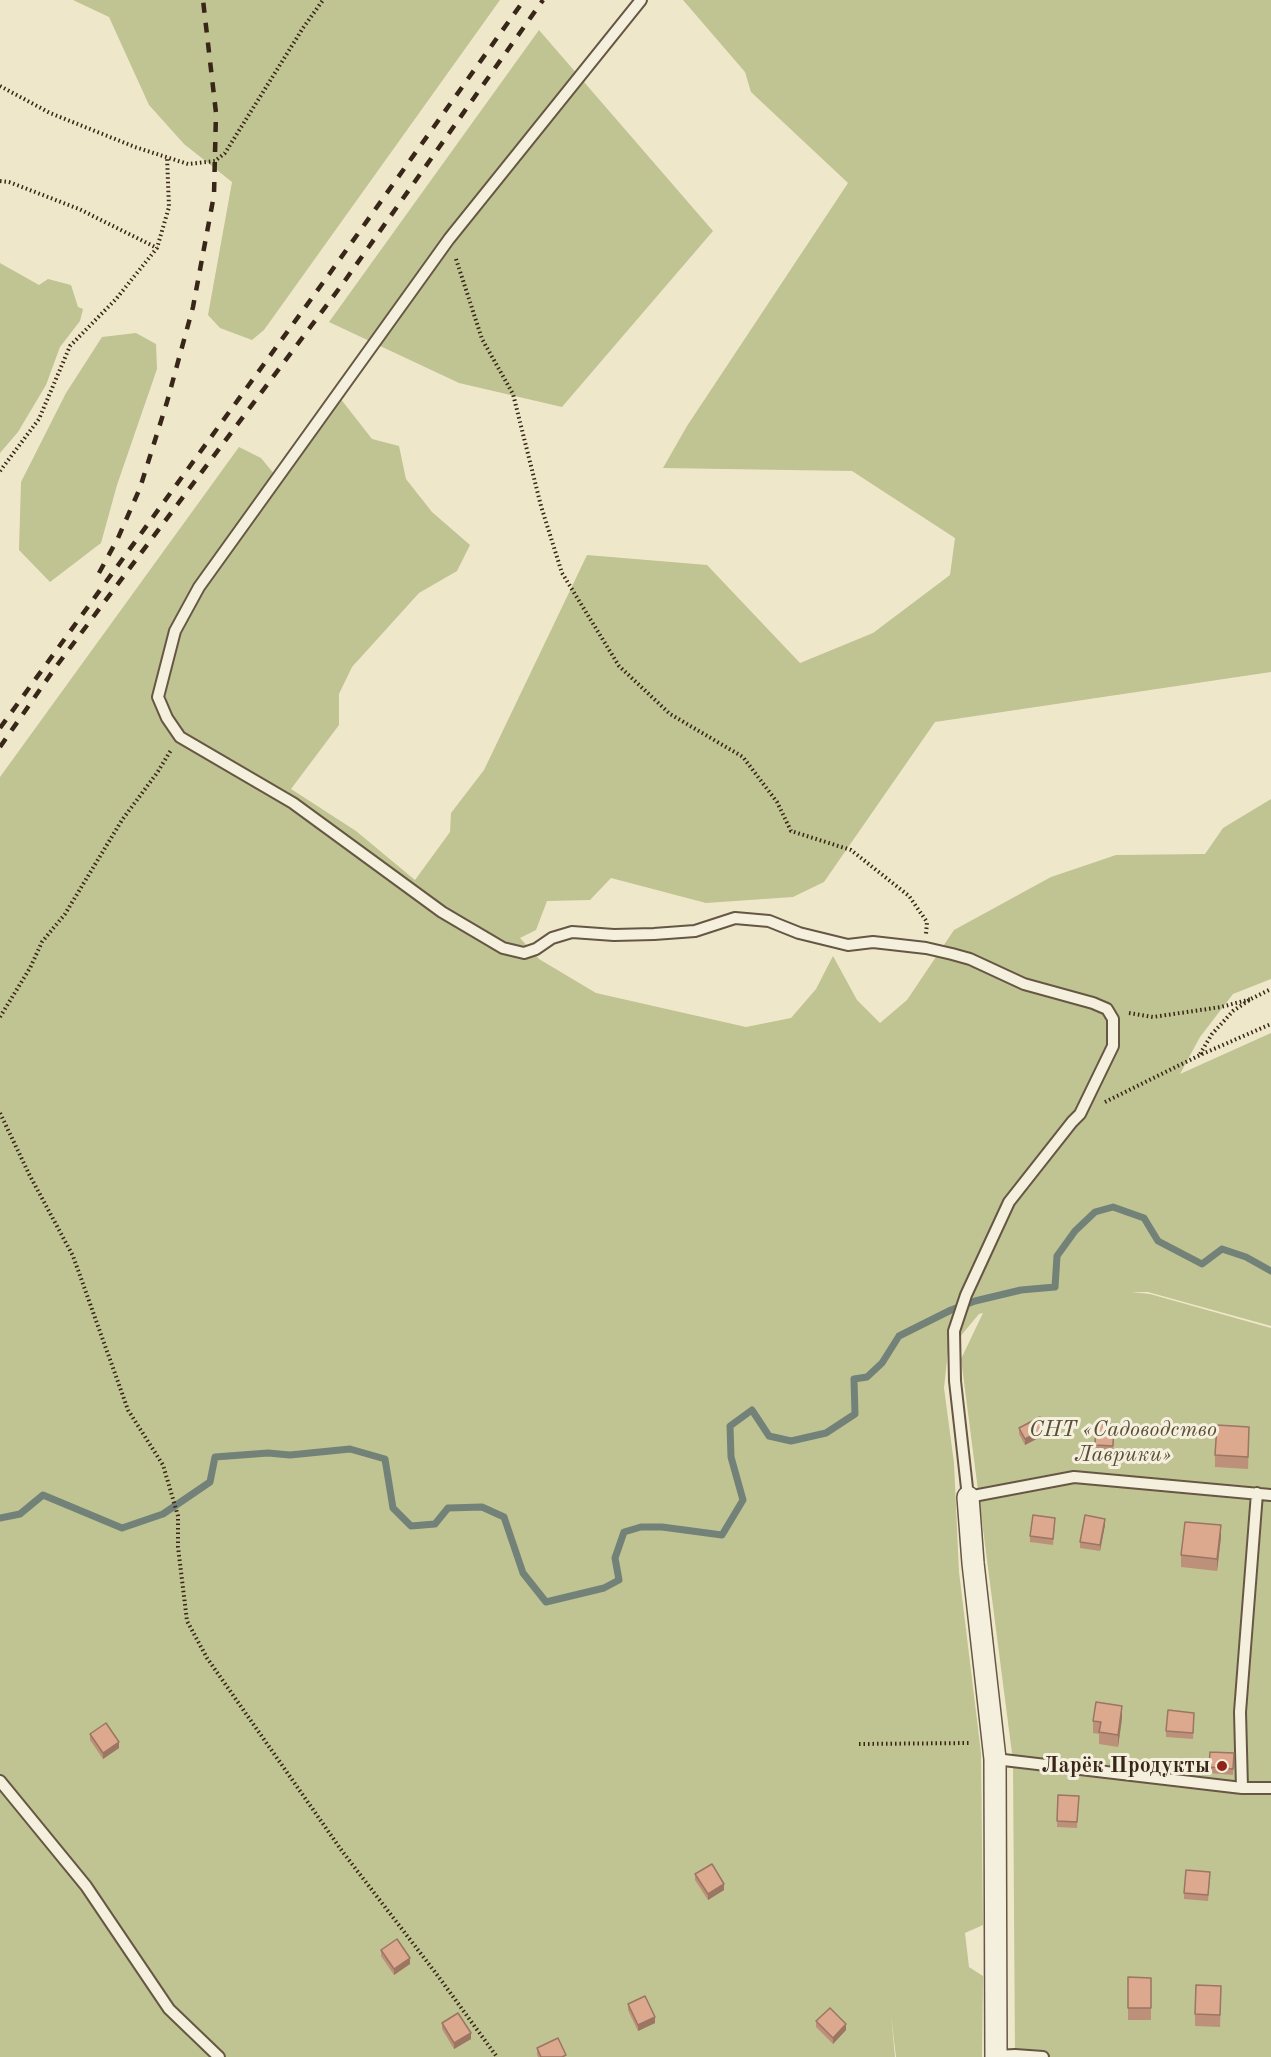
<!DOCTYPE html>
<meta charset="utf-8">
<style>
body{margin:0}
canvas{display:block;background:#efe7ca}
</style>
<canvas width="1271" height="2057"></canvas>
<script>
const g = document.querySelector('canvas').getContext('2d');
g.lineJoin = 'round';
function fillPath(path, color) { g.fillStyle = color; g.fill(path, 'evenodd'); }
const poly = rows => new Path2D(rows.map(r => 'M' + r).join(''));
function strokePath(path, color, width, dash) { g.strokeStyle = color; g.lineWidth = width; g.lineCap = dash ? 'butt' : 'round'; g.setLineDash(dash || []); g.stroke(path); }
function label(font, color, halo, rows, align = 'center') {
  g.font = font + ' "Old Standard TT",serif'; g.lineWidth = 6; g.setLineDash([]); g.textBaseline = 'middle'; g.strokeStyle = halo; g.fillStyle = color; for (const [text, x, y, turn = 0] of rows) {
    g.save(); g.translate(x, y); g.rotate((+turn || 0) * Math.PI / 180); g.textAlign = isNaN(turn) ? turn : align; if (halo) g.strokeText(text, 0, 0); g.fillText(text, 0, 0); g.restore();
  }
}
fillPath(poly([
 [73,0,500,0,264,330,252,340,220,328,208,315,232,182,184,144,149,105,109,17],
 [683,0,1271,0,1271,672,935,722,824,882,793,897,706,903,611,878,590,900,547,901,536,930,520,938,539,959,596,993,746,1027,791,1018,816,989,833,956,857,1000,880,1023,907,1000,954,930,1051,877,1116,855,1205,854,1223,828,1271,799,1271,979,1233,994,1200,1037,1180,1074,1271,1033,1271,1326,1148,1292,1131,1292,1150,1294,1271,1328,1271,2057,1015,2057,1013,1761,961,1359,983,1313,979,1314,948,1351,944,1388,954,1463,959,1572,981,1753,983,1925,965,1933,969,1967,983,1976,982,2057,896,2057,891,2015,895,2057,0,2057,0,777,239,447,261,458,280,481,340,398,372,439,399,446,406,479,432,512,470,545,457,571,419,593,352,667,339,694,339,725,291,789,356,831,415,880,450,832,451,813,484,770,587,555,707,565,800,663,873,633,950,575,955,538,852,471,663,468,687,426,848,183,751,92,745,72],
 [539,30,713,231,562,407,459,383,329,322],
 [0,263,39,285,48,279,71,285,78,307,83,309,80,321,60,347,46,385,18,432,0,453],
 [136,333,156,344,157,369,117,485,101,543,50,582,19,550,21,482,66,393,102,337]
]), '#c0c392');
strokePath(poly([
 [0,1518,20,1514,43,1495,122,1528,163,1514,210,1482,215,1457,268,1453,290,1455,350,1449,385,1459,393,1508,411,1526,435,1524,448,1508,482,1507,504,1517,523,1573,546,1602,604,1588,619,1580,615,1558,624,1532,641,1527,662,1527,722,1535,743,1500,731,1457,730,1426,752,1410,769,1436,791,1441,826,1433,855,1414,854,1379,867,1377,882,1363,899,1336,951,1310,975,1301,1021,1290,1055,1287,1057,1256,1075,1231,1095,1212,1113,1207,1144,1218,1158,1241,1202,1264,1222,1249,1246,1257,1271,1271]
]), '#738279', 7);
const service = poly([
 [641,0,449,239,199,587,175,631,158,697,167,718,180,737,293,803,442,912,503,948,524,953,536,949,552,938,572,932,614,935,654,934,695,931,735,918,769,921,799,933,848,945,873,942,926,948,952,954,970,959,1024,984,1093,1003,1107,1009,1113,1019,1113,1046,1080,1114,1072,1122,1009,1202,966,1295,954,1331,955,1381,968,1497,1074,1477,1271,1495],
 [995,1759,1242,1788,1271,1788],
 [0,1781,86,1886,169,2009,219,2057],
 [1242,1788,1240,1712,1257,1493],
 [996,2056,1015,2055,1043,2057]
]);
const minor = poly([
 [968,1497,973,1563,995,1759,996,2057]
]);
strokePath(service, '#665744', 14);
strokePath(minor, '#665744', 24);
strokePath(poly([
 [0,86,50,113,135,147,188,164,215,161,225,153,303,28,323,0],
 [0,181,9,182,79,209,157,248],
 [456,259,482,339,513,394,541,506,562,573,619,666,670,714,743,757,777,802,791,831,851,850,909,896,927,922,926,934],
 [0,471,39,419,70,346,116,299,157,248,169,207,167,157],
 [1129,1013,1153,1017,1221,1007,1251,999],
 [0,1017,30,968,42,942,65,914,122,820,157,773,171,750],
 [1200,1054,1212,1034,1233,1011,1251,999,1271,989],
 [1105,1102,1200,1055,1271,1024],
 [0,1113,29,1174,73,1256,128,1410,163,1465,178,1516,178,1547,187,1621,207,1658,342,1851,438,1976,497,2057],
 [859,1744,971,1743]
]), '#382718', 4, [1.5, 3]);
strokePath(service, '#f5efdd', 10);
strokePath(minor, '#f5efdd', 21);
strokePath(poly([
 [99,573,118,538,140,488,167,402,193,307,214,195,216,113,203,0],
 [0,728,330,273,524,0],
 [0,747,55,668,344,282,543,0]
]), '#382718', 4.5, [10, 10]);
fillPath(poly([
 [1096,1423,1114,1424,1113,1452,1095,1451],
 [1019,1428,1046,1434,1025,1445,1019,1434],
 [1249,1438,1248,1469,1215,1467,1215,1455],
 [1055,1524,1053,1545,1030,1542,1030,1536],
 [1105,1525,1100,1551,1080,1548,1080,1542],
 [1221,1537,1217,1571,1181,1567,1181,1555],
 [1122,1718,1118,1747,1099,1744,1099,1734,1093,1733,1093,1721],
 [1194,1719,1193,1739,1166,1737,1166,1731],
 [90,1734,119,1748,103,1759,90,1740],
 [1234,1753,1233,1775,1209,1773,1209,1767],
 [1058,1795,1079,1796,1077,1828,1057,1827],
 [695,1874,724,1890,708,1900,695,1880],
 [1210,1878,1208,1901,1184,1899,1184,1893],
 [381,1950,410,1964,394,1975,381,1956],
 [1128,1977,1151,1978,1151,2020,1128,2020],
 [1221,1998,1220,2027,1195,2026,1195,2014],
 [628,2004,655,2023,638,2031,628,2010],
 [816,2021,846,2030,833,2044,816,2027],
 [442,2023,471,2039,454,2049,442,2029],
 [537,2048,566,2057,538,2057,537,2054]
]), '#bd907a');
fillPath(poly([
 [1046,1428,1046,1434,1025,1445,1025,1439],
 [1105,1519,1105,1525,1100,1551,1100,1545],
 [1221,1525,1221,1537,1217,1571,1217,1559],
 [1122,1706,1122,1718,1118,1747,1118,1735],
 [119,1742,119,1748,103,1759,103,1753],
 [724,1884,724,1890,708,1900,708,1894],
 [410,1958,410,1964,394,1975,394,1969],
 [655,2017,655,2023,638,2031,638,2025],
 [846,2024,846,2030,833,2044,833,2038],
 [471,2033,471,2039,454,2049,454,2043]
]), '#9a7663');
const building = poly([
 [1040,1417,1046,1428,1025,1439,1019,1428,1040,1417],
 [1096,1423,1114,1424,1113,1446,1095,1445,1096,1423],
 [1217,1425,1249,1427,1248,1457,1215,1455,1217,1425],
 [1033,1515,1055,1518,1053,1539,1030,1536,1033,1515],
 [1085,1515,1105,1519,1100,1545,1080,1542,1085,1515],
 [1185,1522,1221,1525,1217,1559,1181,1555,1185,1522],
 [1096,1702,1122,1706,1118,1735,1099,1732,1101,1722,1093,1721,1096,1702],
 [1168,1710,1194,1713,1193,1733,1166,1731,1168,1710],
 [106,1723,119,1742,103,1753,90,1734,106,1723],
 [1210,1752,1234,1753,1233,1769,1209,1767,1210,1752],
 [1058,1795,1079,1796,1077,1822,1057,1821,1058,1795],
 [712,1864,724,1884,708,1894,695,1874,712,1864],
 [1186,1870,1210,1872,1208,1895,1184,1893,1186,1870],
 [397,1939,410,1958,394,1969,381,1950,397,1939],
 [1128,1977,1151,1978,1151,2008,1128,2008,1128,1977],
 [1196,1985,1221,1986,1220,2015,1195,2014,1196,1985],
 [645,1996,655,2017,638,2025,628,2004,645,1996],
 [830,2008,846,2024,833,2038,816,2021,830,2008],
 [458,2013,471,2033,454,2043,442,2023,458,2013],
 [558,2038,566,2055,562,2057,541,2057,537,2048,558,2038]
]);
fillPath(building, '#dca88e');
strokePath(building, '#9a7663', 1.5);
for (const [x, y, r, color] of [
 [1222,1766,6,"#8f2418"]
]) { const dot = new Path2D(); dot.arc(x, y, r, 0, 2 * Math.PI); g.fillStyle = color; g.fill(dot); strokePath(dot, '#f5efdd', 2); }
label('italic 22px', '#5a4e36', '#f5efdd', [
 ["СНТ «Садоводство",1123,1430],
 ["Лаврики»",1123,1455]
]);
label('bold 22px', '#382718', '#f5efdd', [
 ["Ларёк Продукты",1210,1766]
], 'right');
</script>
